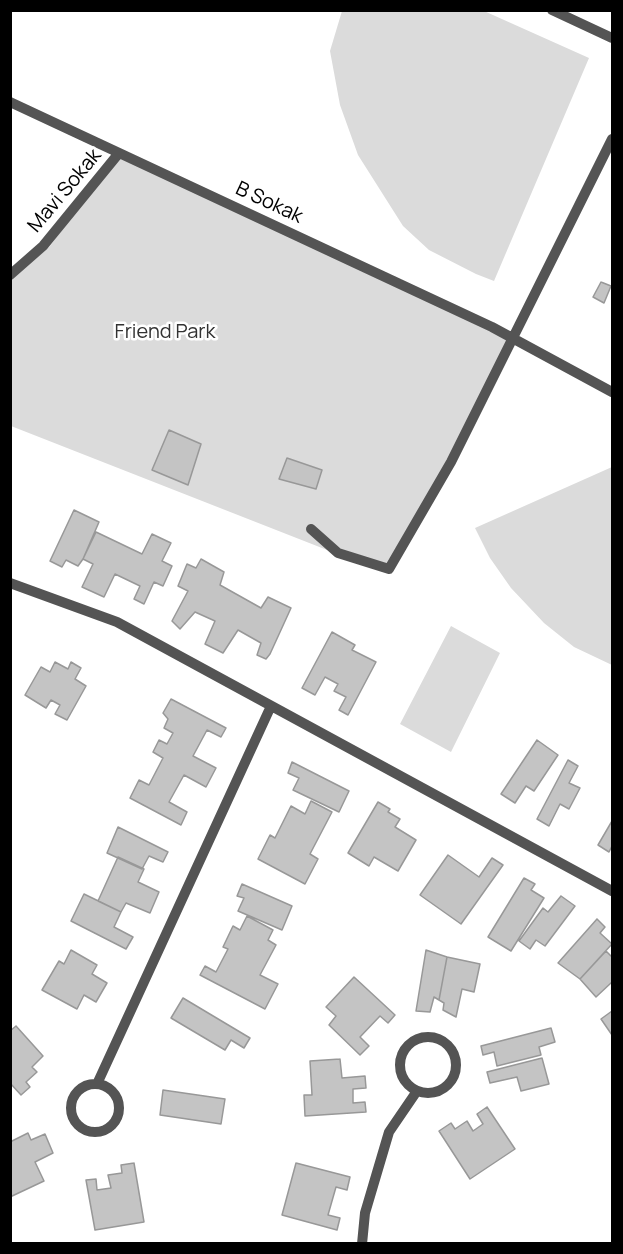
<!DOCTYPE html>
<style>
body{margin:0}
#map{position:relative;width:623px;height:1254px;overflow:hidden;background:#fff;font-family:Manrope,sans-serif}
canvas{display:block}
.frame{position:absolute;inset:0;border:12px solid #000;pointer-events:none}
</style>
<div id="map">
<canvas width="623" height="1254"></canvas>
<div class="frame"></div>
</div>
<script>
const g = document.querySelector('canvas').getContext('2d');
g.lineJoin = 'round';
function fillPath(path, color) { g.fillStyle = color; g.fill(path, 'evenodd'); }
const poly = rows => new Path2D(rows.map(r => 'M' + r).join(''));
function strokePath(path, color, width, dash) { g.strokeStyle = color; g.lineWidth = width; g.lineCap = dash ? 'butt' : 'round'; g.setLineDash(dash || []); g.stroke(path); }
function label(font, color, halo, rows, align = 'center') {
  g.font = font + ' Manrope,sans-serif'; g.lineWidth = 5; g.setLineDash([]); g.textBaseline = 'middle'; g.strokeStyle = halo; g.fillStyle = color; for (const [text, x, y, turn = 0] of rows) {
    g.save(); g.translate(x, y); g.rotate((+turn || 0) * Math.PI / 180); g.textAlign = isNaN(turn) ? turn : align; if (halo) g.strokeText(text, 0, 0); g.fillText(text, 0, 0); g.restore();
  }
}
fillPath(poly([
 [484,11,589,58,494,281,476,274,429,250,403,226,358,155,340,105,330,51,342,11],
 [119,153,513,337,389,569,373,568,11,426,10,279,50,246],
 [612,467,612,665,574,647,544,623,511,588,490,558,475,528],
 [451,626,500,653,451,752,400,724]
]), '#dbdbdb');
const building = poly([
 [601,282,611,286,604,303,593,297,601,282],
 [169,430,201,444,188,485,152,470,169,430],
 [287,458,322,470,316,489,279,479,287,458],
 [74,510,99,522,83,559,78,566,66,560,62,567,50,561,74,510],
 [96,532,142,554,152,534,171,543,162,561,172,566,163,586,154,582,144,604,134,599,140,586,115,574,104,597,82,587,93,564,83,559,96,532],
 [201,559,224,572,220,585,261,608,268,597,291,608,270,654,266,659,257,655,261,643,238,630,223,653,205,644,215,621,195,612,180,629,172,621,188,591,178,586,187,564,196,568,201,559],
 [332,632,355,645,352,650,376,662,348,715,339,710,346,697,334,691,338,684,325,677,315,695,302,688,332,632],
 [55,662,68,669,71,662,81,668,75,679,86,686,67,720,55,714,60,705,51,700,46,708,25,695,41,667,50,672,55,662],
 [171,699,226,728,221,737,207,730,193,756,216,768,206,787,184,775,169,802,187,812,181,825,130,798,139,780,149,785,163,758,153,752,159,740,167,744,173,733,164,728,168,719,163,713,171,699],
 [537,740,558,755,534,791,526,786,515,803,501,794,537,740],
 [568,760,578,766,569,783,580,788,569,809,560,804,549,826,537,819,568,760],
 [292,762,349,791,339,812,293,790,299,778,288,773,292,762],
 [311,801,332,812,310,854,318,859,305,884,258,859,270,835,275,838,291,806,305,814,311,801],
 [378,802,390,809,388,812,400,819,395,827,416,840,398,871,374,857,369,866,348,853,378,802],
 [612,821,612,846,609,852,598,845,612,821],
 [118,827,168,852,163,862,149,856,142,869,107,853,118,827],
 [448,855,479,877,492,858,503,865,461,924,420,895,448,855],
 [118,857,144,869,138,882,159,892,150,913,126,903,121,912,98,901,118,857],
 [524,878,535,884,531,890,544,898,511,951,488,937,524,878],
 [242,884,292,906,282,930,238,911,244,898,237,896,242,884],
 [84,894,121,912,114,927,133,937,126,949,71,921,84,894],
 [561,896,575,906,545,946,536,940,530,949,519,941,543,908,548,912,561,896],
 [247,916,273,930,268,940,276,945,260,975,278,984,265,1009,200,975,205,966,216,972,228,949,223,947,233,926,240,930,247,916],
 [597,919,605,927,600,933,612,944,580,979,558,963,597,919],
 [71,950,97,965,92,974,107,983,96,1002,84,995,77,1009,42,990,59,961,64,964,71,950],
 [426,950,447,957,439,1000,434,997,430,1012,416,1011,426,950],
 [606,951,612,957,612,982,596,997,580,979,606,951],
 [447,957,480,964,474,992,462,989,456,1017,443,1010,444,1003,439,1000,447,957],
 [354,977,395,1015,388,1023,380,1016,360,1037,369,1046,360,1055,329,1025,336,1016,326,1007,354,977],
 [183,998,250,1038,244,1048,231,1040,225,1050,171,1018,183,998],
 [612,1011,612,1035,601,1019,612,1011],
 [16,1026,43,1056,32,1067,37,1072,26,1082,30,1087,21,1095,10,1083,10,1031,16,1026],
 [551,1028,555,1042,539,1047,541,1055,497,1066,494,1052,483,1055,481,1046,551,1028],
 [542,1058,549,1084,521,1091,517,1077,490,1083,487,1072,542,1058],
 [340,1059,342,1078,365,1076,366,1088,353,1089,353,1103,365,1102,366,1112,305,1116,304,1095,312,1095,310,1061,340,1059],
 [163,1090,225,1099,221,1124,160,1115,163,1090],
 [487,1107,515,1149,470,1179,439,1131,451,1123,455,1129,467,1121,473,1131,483,1124,477,1114,487,1107],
 [28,1133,31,1140,45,1134,53,1153,35,1162,44,1181,10,1197,10,1142,28,1133],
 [134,1163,144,1222,95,1230,86,1180,96,1179,97,1190,111,1188,108,1175,122,1173,121,1165,134,1163],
 [296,1163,350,1177,347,1190,336,1187,328,1215,340,1218,337,1230,282,1215,296,1163]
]);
fillPath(building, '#c4c4c4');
strokePath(building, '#989898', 1.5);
strokePath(poly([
 [552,10,612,38],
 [10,102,492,327,612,392],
 [10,275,43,246,119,153],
 [311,529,338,553,389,569,451,462,612,139],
 [10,583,117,622,612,891],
 '400 1065a28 28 0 1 1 56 0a28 28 0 1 1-56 0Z',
 [97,1084,271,706],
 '71 1108a24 24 0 1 1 48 0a24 24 0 1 1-48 0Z',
 [362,1244,365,1213,389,1132,417,1091]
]), '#545454', 10);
label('20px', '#000', '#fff', [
 ["Mavi Sokak",65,191,-50],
 ["B Sokak",269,203,25]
]);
label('20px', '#323232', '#fff', [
 ["Friend Park",165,332]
]);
</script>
